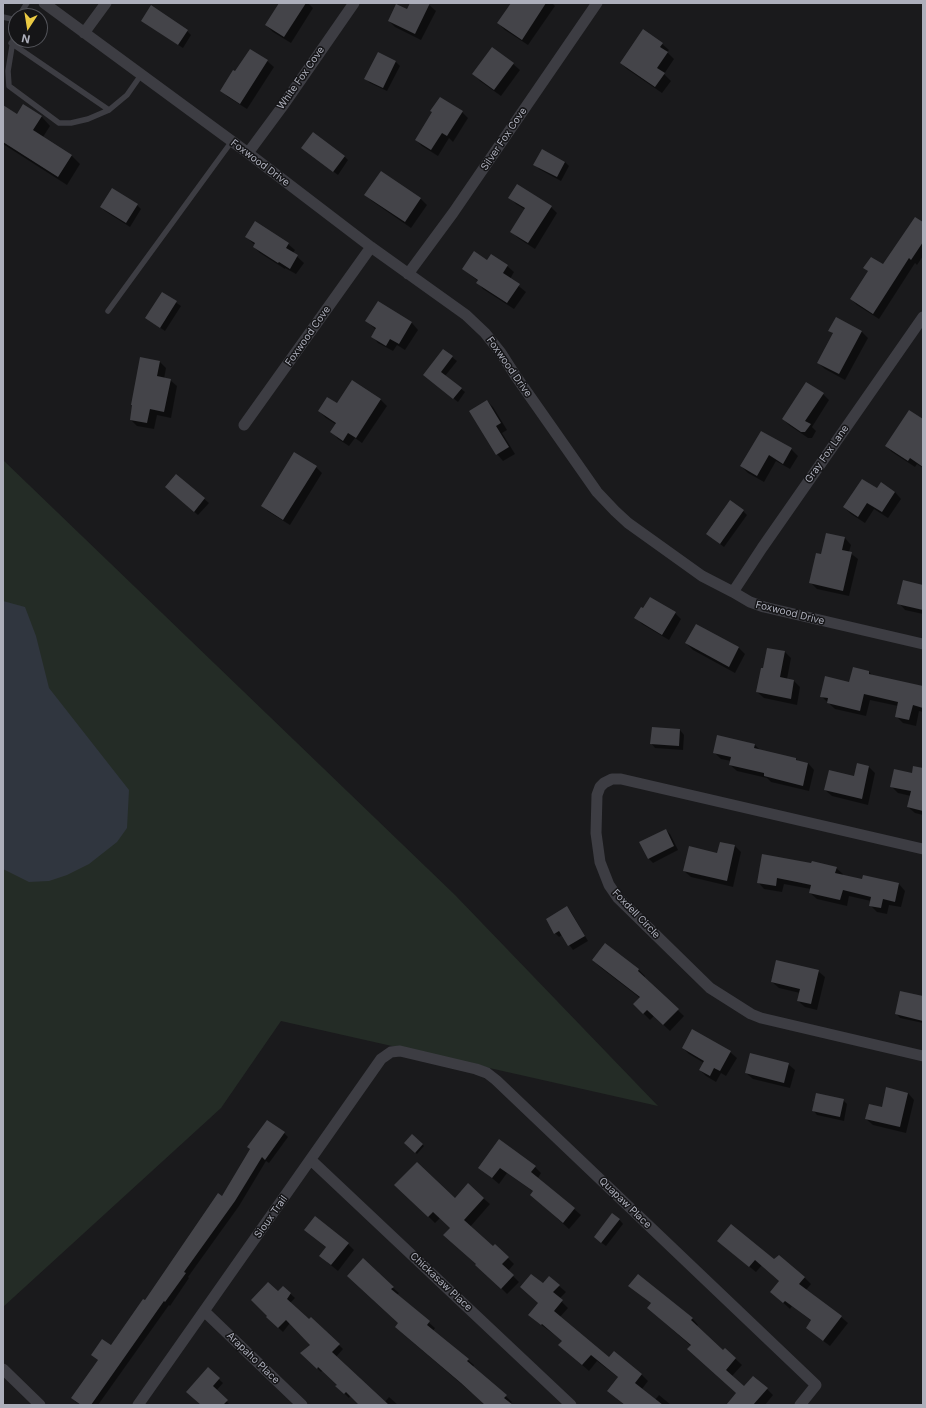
<!DOCTYPE html>
<style>
body{margin:0}
#map{position:relative;width:926px;height:1408px;overflow:hidden;background:#1a1a1c;font-family:Inter,sans-serif}
canvas{display:block}
.frame{position:absolute;inset:0;border:4px solid #adafbb;pointer-events:none}
.north{position:absolute;left:8px;top:8px;width:40px;height:40px;box-sizing:border-box;background:#151517;border:1px solid #525359;border-radius:50%;rotate:192deg;font-size:11px;font-weight:700;line-height:16px;text-align:center;color:#adafbb}
.north::after{content:'';display:block;margin:auto;width:14px;height:18px;background:#eaca43;clip-path:polygon(50% 0,100% 100%,50% 72%,0 100%)}
</style>
<div id="map">
<canvas width="926" height="1408"></canvas>
<div class="frame"></div>
<div class="north">N</div>
</div>
<script>
const g = document.querySelector('canvas').getContext('2d');
g.lineJoin = 'round';
function fillPath(path, color) { g.fillStyle = color; g.fill(path, 'evenodd'); }
const poly = rows => new Path2D(rows.map(r => 'M' + r).join(''));
function strokePath(path, color, width, dash) { g.strokeStyle = color; g.lineWidth = width; g.lineCap = dash ? 'butt' : 'round'; g.setLineDash(dash || []); g.stroke(path); }
function label(font, color, halo, rows, align = 'center') {
  g.font = font + ' Inter,sans-serif'; g.lineWidth = 3; g.setLineDash([]); g.textBaseline = 'middle'; g.strokeStyle = halo; g.fillStyle = color; for (const [text, x, y, turn = 0] of rows) {
    g.save(); g.translate(x, y); g.rotate((+turn || 0) * Math.PI / 180); g.textAlign = isNaN(turn) ? turn : align; if (halo) g.strokeText(text, 0, 0); g.fillText(text, 0, 0); g.restore();
  }
}
fillPath(poly([
 [3,460,455,895,658,1106,281,1021,221,1108,3,1307]
]), '#242c26');
fillPath(poly([
 [3,601,25,607,36,636,49,688,129,790,127,828,117,842,89,864,67,875,49,881,29,882,3,869]
]), '#30363f');
fillPath(poly([
 [280,3,308,3,313,8,291,43,273,32,266,25],
 [411,3,427,3,436,11,421,40,395,27,389,21,408,11],
 [512,3,552,3,555,6,528,45,505,30,498,23],
 [146,24,187,31,191,35,183,48],
 [662,44,669,50,667,52,674,59,664,74,671,81,662,93,627,69,621,63],
 [267,61,274,67,247,109,228,97,221,90,235,73],
 [395,61,400,66,387,91,370,83,365,78],
 [513,64,520,70,501,96,480,81,474,74],
 [24,105,42,117,50,126,43,137,72,156,80,164,67,185,3,144,3,107,17,116],
 [433,112,462,112,468,118,453,142,449,138,438,156,422,146,416,140],
 [302,148,344,156,348,160,338,175],
 [565,162,569,166,561,181,539,169,535,164],
 [366,195,420,198,427,205,411,228,372,201],
 [510,197,551,207,557,213,535,249,518,238,512,232,526,210,516,204],
 [137,205,141,209,130,227,105,211,101,207],
 [255,223,288,244,295,250,293,253,304,263,296,274,285,268,285,269,260,253,254,247,255,245,246,237],
 [923,224,923,256,917,265,915,263,879,319,857,305,851,299,869,272,865,268,883,266],
 [491,255,507,266,514,272,510,279,526,292,514,309,483,289,477,282,478,281,463,269,487,261],
 [162,293,181,306,165,331,146,318],
 [378,303,412,323,418,330,405,350,397,345,393,351,378,343,372,336,376,330,367,321],
 [836,318,862,332,868,338,845,380,825,369,818,363,834,335,830,330],
 [443,350,457,361,445,376,465,392,458,402,424,375],
 [141,358,160,362,166,368,164,379,170,380,177,386,171,418,157,415,154,429,137,426,131,420],
 [352,381,381,400,387,406,362,443,355,438,349,446,338,439,332,432,337,425,326,418,319,411,337,405],
 [823,394,829,400,812,427,816,431,812,438,808,438,789,425,783,419],
 [487,401,493,407,507,430,502,433,515,454,503,461,497,454],
 [923,420,923,468,917,464,915,467,892,452,886,446],
 [761,432,791,449,798,456,790,469,776,461,764,482,748,473,741,466],
 [316,467,322,473,290,525,269,512,262,506],
 [176,475,209,503,198,515,170,491],
 [877,490,895,492,901,499,888,518,874,509,865,523,851,514,844,507],
 [743,511,747,515,724,547,707,534],
 [845,538,851,545,849,552,858,559,849,596,817,589,810,582,821,556],
 [923,585,923,614,905,610,899,603],
 [675,613,681,619,669,640,642,624,636,618],
 [696,625,739,648,745,654,735,673,693,650,686,643],
 [768,649,785,652,791,658,787,679,794,681,800,687,797,705,764,698,757,692,764,669],
 [869,672,873,676,923,687,923,712,919,711,916,726,903,723,896,716,898,706,870,700,866,716,835,709,821,696,850,683],
 [653,728,680,730,684,735,683,750,655,748,651,743],
 [755,745,761,751,796,759,798,761,808,763,814,770,809,791,771,782,767,778,737,771,730,765,731,761,721,759,714,752],
 [869,767,875,773,868,805,832,796,825,790,854,777],
 [923,769,923,815,915,813,908,807,911,796,898,793,892,787],
 [666,830,670,834,678,850,653,863,649,859],
 [735,846,741,852,733,887,691,877,684,871],
 [763,855,836,868,843,874,842,876,863,880,864,876,899,884,905,891,901,907,889,905,887,914,877,912,870,905,871,901,849,896,847,906,817,899,810,893,811,889,805,888,784,884,782,892,764,889,758,882],
 [567,907,571,912,588,941,573,950,562,935,559,937,555,933],
 [605,944,639,970,645,976,644,978,684,1016,670,1031,654,1016,650,1020,634,1004,640,998,600,967,593,960],
 [818,971,825,977,817,1010,805,1007,798,1001,800,993,779,988,772,982],
 [923,997,923,1023,900,1018,896,1013],
 [683,1048,730,1052,737,1058,726,1076,721,1073,716,1082,706,1076,700,1070,704,1063,689,1054],
 [788,1064,795,1070,790,1088,753,1079,746,1073],
 [908,1093,914,1100,906,1133,873,1125,866,1119],
 [843,1100,847,1104,844,1121,817,1115,813,1110],
 [284,1133,288,1137,269,1163,266,1161,239,1206,188,1277,189,1278,170,1306,169,1305,98,1405,81,1405,76,1402,72,1398,99,1361,92,1355,111,1346,222,1197],
 [412,1135,424,1146,417,1154,406,1143],
 [535,1167,541,1173,538,1178,581,1215,569,1229,538,1201,534,1192,507,1173,499,1184,480,1168],
 [396,1185,455,1199,483,1198,490,1204,470,1227,493,1247,495,1245,514,1264,508,1271,519,1282,507,1294,477,1264,451,1228,440,1218,435,1223],
 [619,1219,623,1224,606,1246,599,1241],
 [312,1236,348,1244,354,1250,338,1271,327,1262,327,1248],
 [725,1247,775,1261,779,1256,805,1278,811,1284,806,1290,841,1317,848,1323,830,1346,814,1334,812,1321,792,1306,790,1309,778,1298,780,1281,762,1265,756,1272],
 [354,1281,393,1288,399,1293,397,1295,435,1328,433,1331,468,1360,474,1365,473,1367,512,1402,510,1404,512,1405,486,1405,402,1333,396,1327,399,1323],
 [543,1285,559,1286,566,1292,559,1299,568,1308,560,1317,609,1359,614,1352,642,1375,648,1381,642,1389,655,1400,659,1395,671,1405,626,1405,619,1378,597,1361,589,1371,566,1351,563,1341,536,1321],
 [630,1286,692,1318,698,1325,696,1327,723,1352,725,1349,742,1365,732,1376,745,1388,767,1389,773,1395,765,1405,728,1405,737,1394,691,1346,648,1308,652,1304],
 [283,1287,295,1298,290,1303,309,1320,312,1318,343,1349,336,1357,385,1402,389,1397,398,1405,360,1405,350,1396,349,1398,337,1386,338,1385,323,1370,321,1372,302,1353,311,1345,290,1323,283,1332,271,1321,278,1292],
 [208,1369,223,1383,216,1391,230,1405,202,1405]
]), '#0007');
fillPath(poly([
 [279,3,306,3,284,37,265,25],
 [410,3,430,3,415,34,388,21,396,4,407,9],
 [511,3,546,3,522,40,497,23],
 [151,5,188,30,178,45,141,21],
 [643,29,663,43,660,47,668,52,657,68,665,73,655,87,620,63],
 [492,47,514,63,494,90,472,74],
 [250,49,268,60,240,104,220,91,233,70,235,71],
 [378,52,396,61,383,88,364,79],
 [440,97,463,111,447,136,442,133,431,150,415,140,432,112,430,111],
 [23,104,42,116,33,130,72,155,58,177,3,142,3,105,17,114],
 [313,132,345,156,333,172,301,148],
 [542,149,565,162,557,177,533,165],
 [381,171,421,198,405,222,364,195],
 [517,184,552,206,528,243,510,232,525,208,508,198],
 [112,188,138,204,126,223,100,207],
 [915,217,923,222,923,242,911,260,909,258,873,314,850,299,868,271,863,268,871,257,883,264],
 [255,221,289,243,286,248,298,255,290,269,279,262,278,263,253,247,255,243,245,237],
 [474,251,487,260,491,254,508,265,503,273,520,284,507,303,476,283,478,280,462,269],
 [162,292,177,301,160,328,145,318],
 [378,301,412,322,399,344,390,339,386,346,371,337,376,328,365,321],
 [836,317,862,331,839,374,817,363,833,333,828,331],
 [443,349,453,356,441,372,462,388,453,399,423,375],
 [140,357,160,361,157,376,171,379,164,412,150,409,147,423,130,420,132,405,131,405],
 [352,380,381,399,356,438,348,433,343,441,330,432,336,423,318,411,327,397,337,403],
 [806,382,824,393,805,421,811,424,805,432,801,432,782,419],
 [487,400,501,423,496,426,509,447,496,455,469,411],
 [909,410,923,419,923,467,910,458,908,461,885,446],
 [761,431,792,448,783,464,769,455,757,476,740,466],
 [294,452,317,466,283,520,261,506],
 [176,474,205,498,194,512,165,487],
 [862,479,877,488,881,482,895,492,882,512,867,503,858,517,843,507],
 [730,500,744,510,720,544,706,534],
 [826,533,845,537,842,550,852,552,843,591,809,583,816,553,821,554],
 [903,580,923,585,923,610,897,604],
 [650,597,676,612,662,635,634,618,641,607,643,608],
 [696,624,739,647,729,667,685,643],
 [767,648,785,651,780,677,794,680,791,699,756,692,761,668,763,668],
 [853,667,869,671,869,674,923,686,923,708,913,705,909,720,895,717,898,702,864,694,860,711,827,703,828,698,820,697,825,676,849,682],
 [652,727,680,729,679,746,650,744],
 [717,735,755,744,754,748,796,758,796,760,808,763,803,786,764,776,764,773,729,765,731,757,713,753],
 [857,763,869,766,862,799,824,790,829,770,854,776],
 [913,766,923,768,923,811,907,807,911,791,890,787,894,769,912,773],
 [666,829,674,846,648,859,639,842],
 [720,842,735,845,727,881,683,871,689,846,717,853],
 [762,854,811,863,812,861,837,867,835,873,862,879,863,875,899,883,895,902,883,899,881,908,869,906,871,897,843,890,840,900,809,893,811,885,797,882,777,878,776,886,757,883],
 [567,906,585,936,568,946,559,931,554,934,546,919],
 [605,943,639,969,638,971,679,1009,663,1025,647,1010,643,1014,633,1004,640,997,592,960],
 [776,960,819,970,811,1004,797,1001,800,989,771,982],
 [900,991,923,996,923,1021,895,1014],
 [692,1029,731,1051,720,1071,714,1068,710,1076,699,1070,704,1061,682,1048],
 [750,1053,789,1063,784,1083,745,1073],
 [886,1087,908,1093,900,1127,865,1119,869,1104,882,1107],
 [816,1093,844,1099,840,1117,812,1111],
 [267,1120,285,1132,265,1160,262,1157,235,1201,184,1272,186,1273,165,1302,164,1301,91,1405,81,1405,71,1398,98,1360,91,1355,102,1339,111,1345,143,1299,145,1300,218,1193,222,1196,250,1149,247,1147],
 [412,1134,423,1144,415,1153,404,1143],
 [499,1139,536,1166,531,1172,575,1208,563,1223,530,1195,533,1191,500,1168,492,1178,478,1168],
 [417,1162,455,1198,468,1183,484,1198,464,1220,493,1246,495,1244,509,1257,502,1264,514,1275,501,1289,475,1265,476,1264,443,1235,450,1228,433,1212,428,1217,394,1185],
 [612,1213,620,1219,601,1243,594,1237],
 [315,1216,349,1243,331,1265,319,1256,326,1247,304,1230],
 [731,1224,774,1259,779,1255,805,1277,799,1284,842,1316,823,1341,806,1328,811,1320,785,1301,783,1303,770,1292,779,1281,755,1260,749,1267,717,1241],
 [363,1258,394,1287,391,1289,430,1321,427,1325,469,1359,467,1361,507,1395,504,1398,513,1405,485,1405,461,1383,395,1327,398,1323,347,1276],
 [531,1274,543,1283,549,1276,560,1285,553,1292,563,1300,554,1311,609,1357,614,1351,642,1374,635,1383,663,1405,625,1405,607,1391,618,1377,591,1355,582,1365,558,1345,562,1341,542,1324,541,1325,528,1315,538,1303,520,1287],
 [638,1274,693,1318,691,1320,723,1350,725,1348,736,1358,726,1370,744,1386,753,1376,768,1388,753,1405,726,1405,736,1393,687,1349,691,1345,647,1308,651,1303,628,1286],
 [268,1282,278,1291,283,1286,291,1293,287,1299,308,1318,309,1319,311,1317,340,1344,332,1352,389,1405,359,1405,346,1392,344,1394,335,1386,337,1385,318,1367,317,1369,300,1353,310,1345,286,1320,278,1328,266,1317,267,1316,251,1300],
 [208,1367,220,1378,213,1386,228,1400,223,1405,201,1405,186,1392]
]), '#444449');
strokePath(poly([
 [19,16,27,3],
 [3,17,16,20],
 [16,22,8,71,9,86,59,123,71,123,88,119,109,110,127,95,141,75],
 [11,43,109,110],
 [108,311,232,141]
]), '#3d3d43', 5.5);
strokePath(poly([
 [44,3,248,153,371,247,466,315,485,333,501,353,515,375,597,492,615,511,628,523,702,576,733,592,750,602,764,607,923,644],
 [84,33,106,3],
 [248,153,282,107,354,3],
 [408,274,453,213,597,3],
 [244,425,371,247],
 [733,592,762,548,923,317],
 [923,849,621,779,612,779,604,783,600,787,597,795,596,833,600,862,609,885,618,898,710,988,751,1014,761,1018,923,1056],
 [311,1160,571,1405],
 [204,1311,302,1405],
 [3,1369,40,1405],
 [138,1405,381,1059,391,1052,400,1051,476,1069,487,1073,496,1080,816,1385,800,1405]
]), '#3d3d43', 11);
label('10px', '#adafbb', '#151517', [
 ["White Fox Cove",301,78,-55],
 ["Silver Fox Cove",504,139,-56],
 ["Foxwood Drive",260,163,37],
 ["Foxwood Cove",308,336,-55],
 ["Foxwood Drive",509,367,55],
 ["Gray Fox Lane",827,454,-55],
 ["Foxwood Drive",790,613,14],
 ["Foxdell Circle",636,914,46],
 ["Quapaw Place",625,1203,44],
 ["Sioux Trail",271,1217,-55],
 ["Chickasaw Place",441,1282,43],
 ["Arapaho Place",253,1358,44]
]);
</script>
